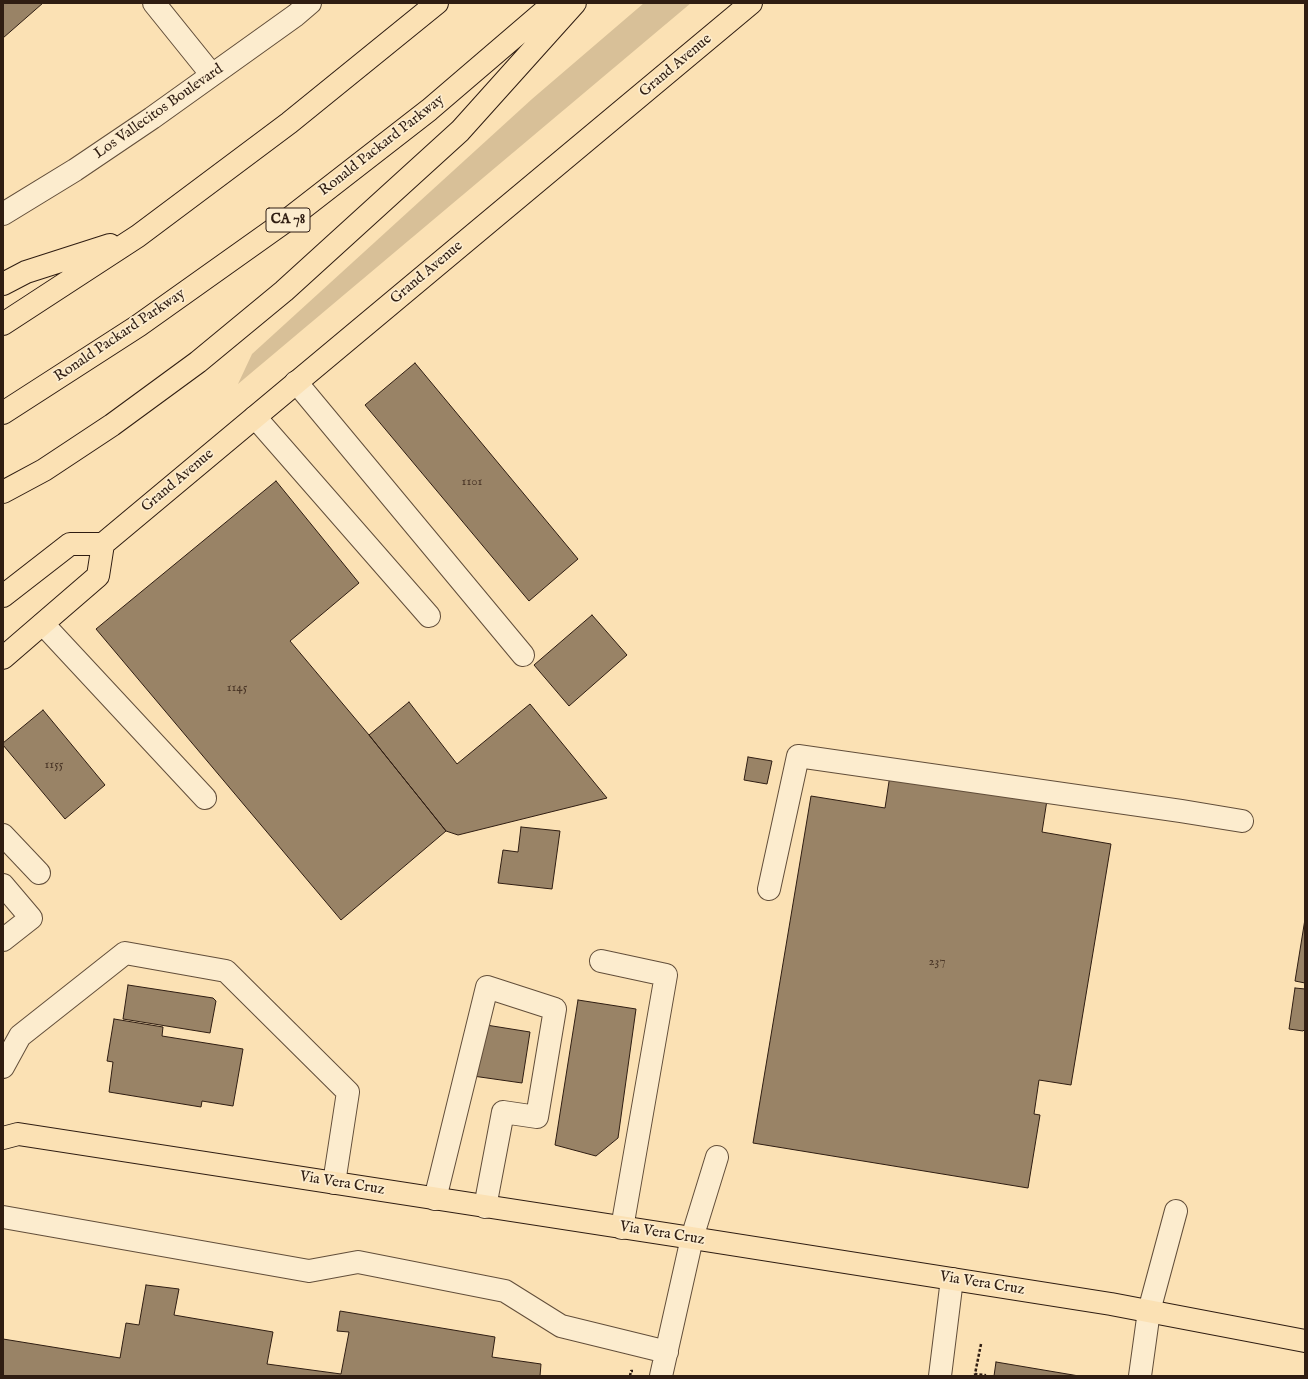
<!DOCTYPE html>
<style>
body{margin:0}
#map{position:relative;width:1308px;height:1379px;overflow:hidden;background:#fbe1b4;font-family:"IM FELL English",serif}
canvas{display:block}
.frame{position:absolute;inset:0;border:4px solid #2f1d12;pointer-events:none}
</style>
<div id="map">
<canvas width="1308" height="1379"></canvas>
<div class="frame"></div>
</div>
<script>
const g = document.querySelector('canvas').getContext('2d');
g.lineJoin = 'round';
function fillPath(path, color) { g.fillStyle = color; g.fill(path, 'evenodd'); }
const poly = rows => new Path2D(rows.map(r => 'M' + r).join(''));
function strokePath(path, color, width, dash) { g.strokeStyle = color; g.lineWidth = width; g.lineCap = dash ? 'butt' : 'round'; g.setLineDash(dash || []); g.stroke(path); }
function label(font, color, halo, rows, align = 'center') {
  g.font = font + ' "IM FELL English",serif'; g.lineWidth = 3.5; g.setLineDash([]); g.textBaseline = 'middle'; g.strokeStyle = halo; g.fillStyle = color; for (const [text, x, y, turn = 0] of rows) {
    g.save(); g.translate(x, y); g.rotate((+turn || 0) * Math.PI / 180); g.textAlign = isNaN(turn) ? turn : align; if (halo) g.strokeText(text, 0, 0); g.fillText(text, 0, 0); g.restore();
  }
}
fillPath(poly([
 [644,3,691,3,238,384,252,354,532,99]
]), '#d8c098');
const building = poly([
 [3,3,43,3,3,38,3,3],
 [415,363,578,559,529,601,365,405,415,363],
 [276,481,359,583,290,641,369,735,446,831,341,920,96,629,276,481],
 [592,615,627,655,569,706,534,665,592,615],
 [409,702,457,764,530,704,607,798,458,835,446,831,369,735,409,702],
 [43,710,105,785,65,819,3,745,3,743,43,710],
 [748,757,772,761,767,784,744,780,748,757],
 [890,775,1047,800,1042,832,1111,844,1071,1085,1039,1080,1034,1114,1040,1115,1028,1188,753,1143,811,796,885,808,890,775],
 [521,827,560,831,552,889,498,883,503,850,518,852,521,827],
 [1305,919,1305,983,1295,981,1305,919],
 [128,985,213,998,216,1001,210,1033,123,1019,128,985],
 [1295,988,1305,989,1305,1030,1304,1030,1303,1031,1289,1029,1295,988],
 [578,1000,636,1009,618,1138,596,1156,555,1145,578,1000],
 [114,1019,163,1027,162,1036,243,1049,233,1106,202,1101,201,1107,109,1092,113,1062,107,1061,114,1019],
 [480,1024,530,1032,522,1083,473,1076,480,1024],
 [146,1285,179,1289,174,1315,273,1332,267,1364,341,1374,349,1332,337,1331,340,1311,495,1337,492,1357,541,1364,540,1376,3,1376,3,1339,120,1358,126,1323,139,1325,146,1285],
 [996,1362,1079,1376,994,1376,996,1362]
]);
fillPath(building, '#998366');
strokePath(building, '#2f1d12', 1);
const minor = poly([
 [154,3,212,75],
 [3,214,75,170,152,118,296,15,310,3],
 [296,382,523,655],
 [255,417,429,616],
 [43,624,205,798],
 [3,835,39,873],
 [3,885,31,918,3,940],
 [769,889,798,756,1181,811,1242,821],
 [601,961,666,975,622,1228],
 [3,1067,20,1036,125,953,226,971,348,1092,334,1183],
 [435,1199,487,987,555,1009,537,1117,503,1112,485,1207],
 [3,1217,309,1271,358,1262,505,1291,561,1326,667,1352],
 [661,1376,692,1238,717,1157],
 [940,1376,952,1279],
 [1140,1376,1149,1311,1176,1211]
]);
const major = poly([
 [3,596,70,544,103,544,751,3],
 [3,658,98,576,103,544],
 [3,1138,18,1134,692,1238,1111,1304,1305,1341]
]);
const highway = poly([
 [3,284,26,272,110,245],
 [3,324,138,236,289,123,437,3],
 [3,413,138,326,290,218,429,110,554,3],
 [3,492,44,470,112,425,198,362,284,291,460,131,575,3]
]);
strokePath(minor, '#624e3a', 24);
strokePath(major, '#2f1d12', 24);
strokePath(highway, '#2f1d12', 24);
strokePath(poly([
 [981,1344,975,1374,985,1375,985,1376],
 [630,1376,631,1371,633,1371]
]), '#2f1d12', 2.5, [3, 2]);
strokePath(minor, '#fcecce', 22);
strokePath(major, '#fbe1b4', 22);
strokePath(highway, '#fbe1b4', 22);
label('13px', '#4a3627', null, [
 ["1101",472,482],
 ["1145",237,688],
 ["1155",54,765],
 ["237",937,962]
]);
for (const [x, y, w] of [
 [288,220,44]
]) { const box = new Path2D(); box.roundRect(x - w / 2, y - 12, w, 24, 3); g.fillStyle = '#fcecce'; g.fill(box); strokePath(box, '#2f1d12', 1); }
label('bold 14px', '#2f1d12', null, [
 ["CA 78",288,220]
]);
label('15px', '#2f1d12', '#fcecce', [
 ["Grand Avenue",676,66,-40],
 ["Los Vallecitos Boulevard",159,112,-35],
 ["Ronald Packard Parkway",382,146,-38],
 ["Grand Avenue",427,273,-40],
 ["Ronald Packard Parkway",120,336,-34],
 ["Grand Avenue",178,481,-40],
 ["Via Vera Cruz",342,1184,9],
 ["Via Vera Cruz",662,1234,9],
 ["Via Vera Cruz",982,1284,9]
]);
</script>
